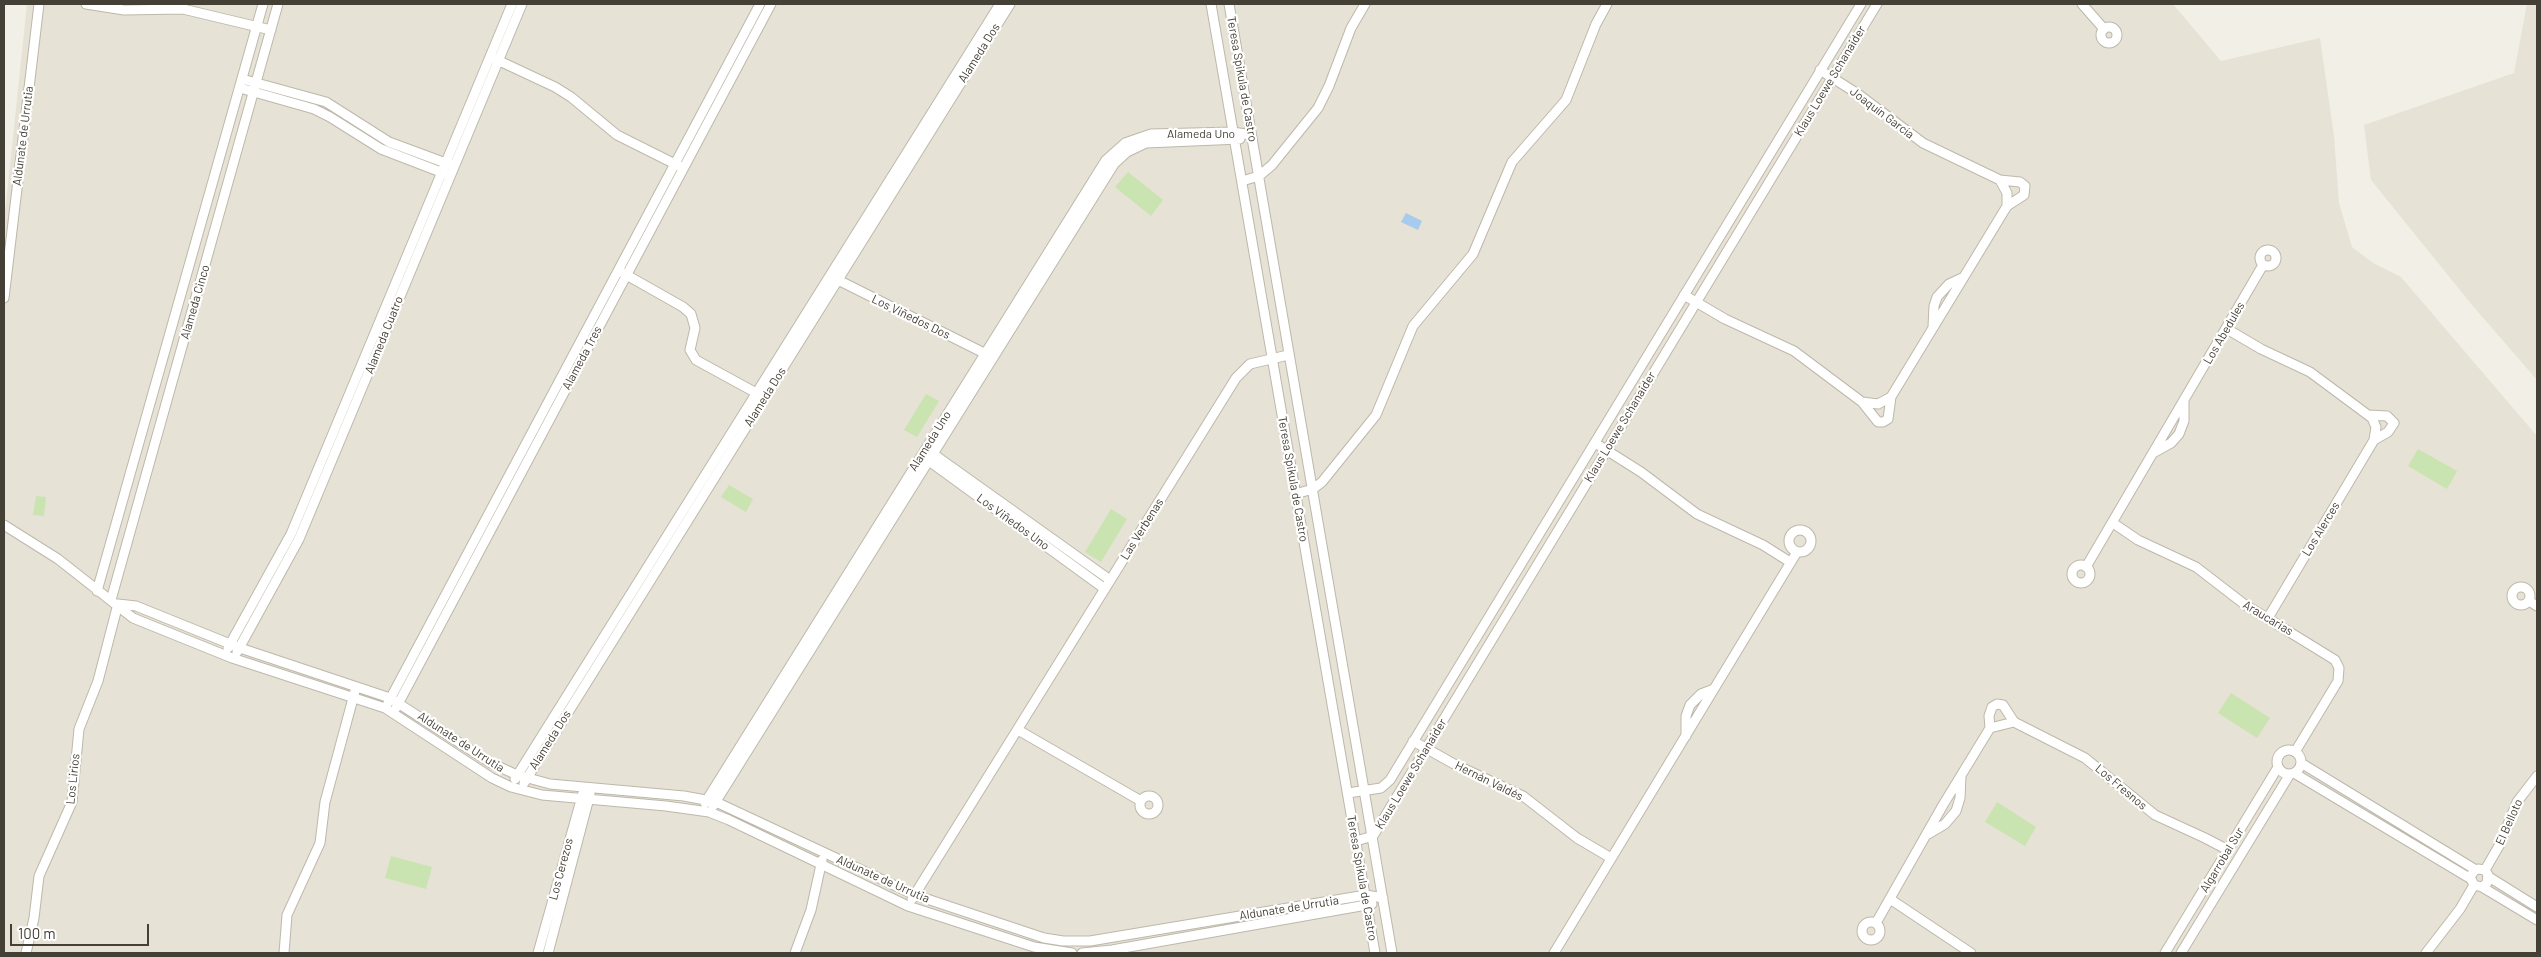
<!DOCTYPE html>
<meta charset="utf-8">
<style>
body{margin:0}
#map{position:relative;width:2541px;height:957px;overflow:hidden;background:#f2efe7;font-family:Barlow,sans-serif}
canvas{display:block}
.frame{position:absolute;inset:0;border:5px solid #454036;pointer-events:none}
.scale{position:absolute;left:10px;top:924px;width:139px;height:22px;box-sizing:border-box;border:2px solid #454036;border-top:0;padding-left:6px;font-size:15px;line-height:18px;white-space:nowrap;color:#454036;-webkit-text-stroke:4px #fff;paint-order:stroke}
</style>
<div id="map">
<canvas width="2541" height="957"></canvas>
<div class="frame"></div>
<div class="scale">100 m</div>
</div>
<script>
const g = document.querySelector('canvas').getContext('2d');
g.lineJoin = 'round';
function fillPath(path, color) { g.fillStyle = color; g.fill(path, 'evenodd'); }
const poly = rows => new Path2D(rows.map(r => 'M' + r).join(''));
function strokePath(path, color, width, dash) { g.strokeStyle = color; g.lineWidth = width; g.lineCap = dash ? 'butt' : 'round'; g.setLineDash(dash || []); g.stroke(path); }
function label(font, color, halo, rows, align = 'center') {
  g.font = font + ' Barlow,sans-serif'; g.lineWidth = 4.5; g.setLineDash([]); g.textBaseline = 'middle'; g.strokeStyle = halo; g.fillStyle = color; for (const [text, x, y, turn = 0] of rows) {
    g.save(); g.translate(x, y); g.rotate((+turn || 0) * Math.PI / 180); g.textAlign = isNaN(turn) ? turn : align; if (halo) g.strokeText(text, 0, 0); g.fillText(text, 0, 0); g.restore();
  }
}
fillPath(poly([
 [27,4,2173,4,2221,61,2320,38,2334,136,2339,203,2352,247,2373,263,2401,277,2537,436,2537,953,4,953,4,222],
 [2527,4,2537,4,2537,380,2472,305,2371,180,2364,125,2514,73]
]), '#e6e2d5');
fillPath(poly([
 [1128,172,1163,200,1151,216,1115,187],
 [926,394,939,401,917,437,904,430],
 [2418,449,2457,471,2447,489,2408,466],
 [729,485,753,499,746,512,721,497],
 [36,496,46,497,44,516,33,515],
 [1111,509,1127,519,1101,562,1085,552],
 [2231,693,2270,718,2257,738,2218,713],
 [1997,802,2036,827,2025,846,1985,822],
 [391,856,432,867,426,889,385,878]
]), '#cae4b1');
fillPath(poly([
 [1406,213,1422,221,1418,230,1401,222]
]), '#a6cbec');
const minor = poly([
 [86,4,124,10,183,9,271,30],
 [1211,4,1375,953],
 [1229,4,1392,953],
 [2082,4,2104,29],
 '2101 35a8 8 0 1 1 16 0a8 8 0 1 1-16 0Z',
 [493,58,555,87,571,97,617,135,679,166],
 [1820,70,1858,94,1923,143,2000,180,2020,182,2025,186,2024,195,2007,206],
 [242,79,326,102,389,142,451,165],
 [240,88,314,109,330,117,381,149,446,174],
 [1242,181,1259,176,1272,165,1318,108,1329,86,1351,28,1365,4],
 '2260 258a8 8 0 1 1 16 0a8 8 0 1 1-16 0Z',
 [623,273,683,307,691,314,695,328,690,350,696,360,760,395],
 [834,278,990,356],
 [1684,295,1725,319,1794,351,1862,402,1878,404,1891,397],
 [4,298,39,4],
 [1933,327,1934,306,1937,297,1949,284,1964,277],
 [2227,329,2261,349,2310,372,2372,418,2376,427,2374,440,2268,618],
 [1862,402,1878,422,1883,422,1888,419,1891,397,2007,206,2007,193,2000,180],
 [2368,415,2387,416,2394,423,2388,432,2374,440],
 [1595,443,1641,472,1697,514,1763,545,1790,562],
 [929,451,1110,580],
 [2153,453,2171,443,2179,434,2184,421,2184,401],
 [925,458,1105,589],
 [1295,494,1313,489,1322,482,1376,415,1413,326,1473,254,1512,162,1566,100,1596,24,1607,4],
 [2113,523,2138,540,2196,567,2244,604,2335,660,2339,668,2338,681,2295,752],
 [4,525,58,559,133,618,232,658,385,708,492,778,511,787,542,795,666,806,709,812,729,820,908,906,1034,947,1072,953],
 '1789 541a11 11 0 1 1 22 0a11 11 0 1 1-22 0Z',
 '2072 574a9 9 0 1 1 18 0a9 9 0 1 1-18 0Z',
 [2086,567,2263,265],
 '2512 596a9 9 0 1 1 18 0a9 9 0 1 1-18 0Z',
 [97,591,263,4],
 [111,600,278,4],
 [2529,601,2537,606],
 [118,604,136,606,240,648,390,698,491,763,517,775,550,784,684,796,716,802,915,895,1044,938,1063,941,1090,941,1366,895,1383,898],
 [228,648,291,534,512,4],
 [237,652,299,539,522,4],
 [388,703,760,4],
 [396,708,771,4],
 [1990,728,1989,716,1992,707,1997,704,2003,705,2014,722,2085,758,2155,815,2205,838,2228,850],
 [1018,730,1141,801],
 [1686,736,1686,716,1690,705,1701,694,1714,689],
 [1413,741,1454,764,1523,796,1577,838,1611,858],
 '2277 762a12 12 0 1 1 24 0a12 12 0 1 1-24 0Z',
 [2301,763,2476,870],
 [2294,773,2471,879],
 [515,779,1000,4],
 [524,783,1010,4],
 [1348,793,1381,788,1390,780,1861,4],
 '1140 805a9 9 0 1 1 18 0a9 9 0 1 1-18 0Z',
 [705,803,1106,160,1125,143,1151,134,1233,132,1251,135],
 [713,806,1114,164,1127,152,1146,143,1240,139],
 [1928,834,1945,824,1956,811,1960,798,1961,776],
 [1356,841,1373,836,1877,4],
 [2485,870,2500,844,2517,802,2537,776],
 [2489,877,2537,907],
 [2482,887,2487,883,2488,875,2485,870,2478,869,2474,871,2470,877,2474,885,2482,887,2537,920],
 [912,899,1236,378,1250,364,1288,355],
 [1890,899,1971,953],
 '1862 931a9 9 0 1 1 18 0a9 9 0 1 1-18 0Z',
 [1876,923,1943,805,1990,728,2014,722],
 [26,953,34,918,39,876,72,802,79,729,98,681,118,604],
 [284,953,287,915,320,843,325,802,355,691],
 [538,953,583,793],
 [548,953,590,794],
 [795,953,811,910,822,860],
 [1082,953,1112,950,1372,904],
 [1554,953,1797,552],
 [2165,953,2278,767],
 [2181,953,2290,774],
 [2426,953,2460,909,2474,885]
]);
strokePath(minor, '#bdb8aa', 11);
strokePath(minor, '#fff', 9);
label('12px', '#454036', '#fff', [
 ["Alameda Dos",979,53,-58],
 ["Teresa Spikula de Castro",1242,79,80],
 ["Klaus Loewe Schanaider",1830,81,-59],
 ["Joaquín García",1882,113,37],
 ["Alameda Uno",1201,134],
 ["Aldunate de Urrutia",23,136,-83],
 ["Alameda Cinco",195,302,-74],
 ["Los Viñedos Dos",911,317,26],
 ["Los Abedules",2224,333,-60],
 ["Alameda Cuatro",384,335,-68],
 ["Alameda Tres",582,358,-62],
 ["Alameda Dos",765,397,-58],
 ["Klaus Loewe Schanaider",1620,427,-59],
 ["Alameda Uno",930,441,-58],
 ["Teresa Spikula de Castro",1293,479,80],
 ["Los Viñedos Uno",1013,522,36],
 ["Las Verbenas",1142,529,-58],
 ["Los Alerces",2321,529,-59],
 ["Araucarias",2268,618,31],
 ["Alameda Dos",550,740,-58],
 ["Aldunate de Urrutia",461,742,33],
 ["Klaus Loewe Schanaider",1411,774,-59],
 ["Los Lirios",73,779,-84],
 ["Hernán Valdés",1489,781,26],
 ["Los Fresnos",2121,787,40],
 ["El Belloto",2509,822,-66],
 ["Algarrobal Sur",2222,860,-59],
 ["Los Cerezos",561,869,-75],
 ["Teresa Spikula de Castro",1362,878,80],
 ["Aldunate de Urrutia",883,879,24],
 ["Aldunate de Urrutia",1289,908,-9]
]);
</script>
